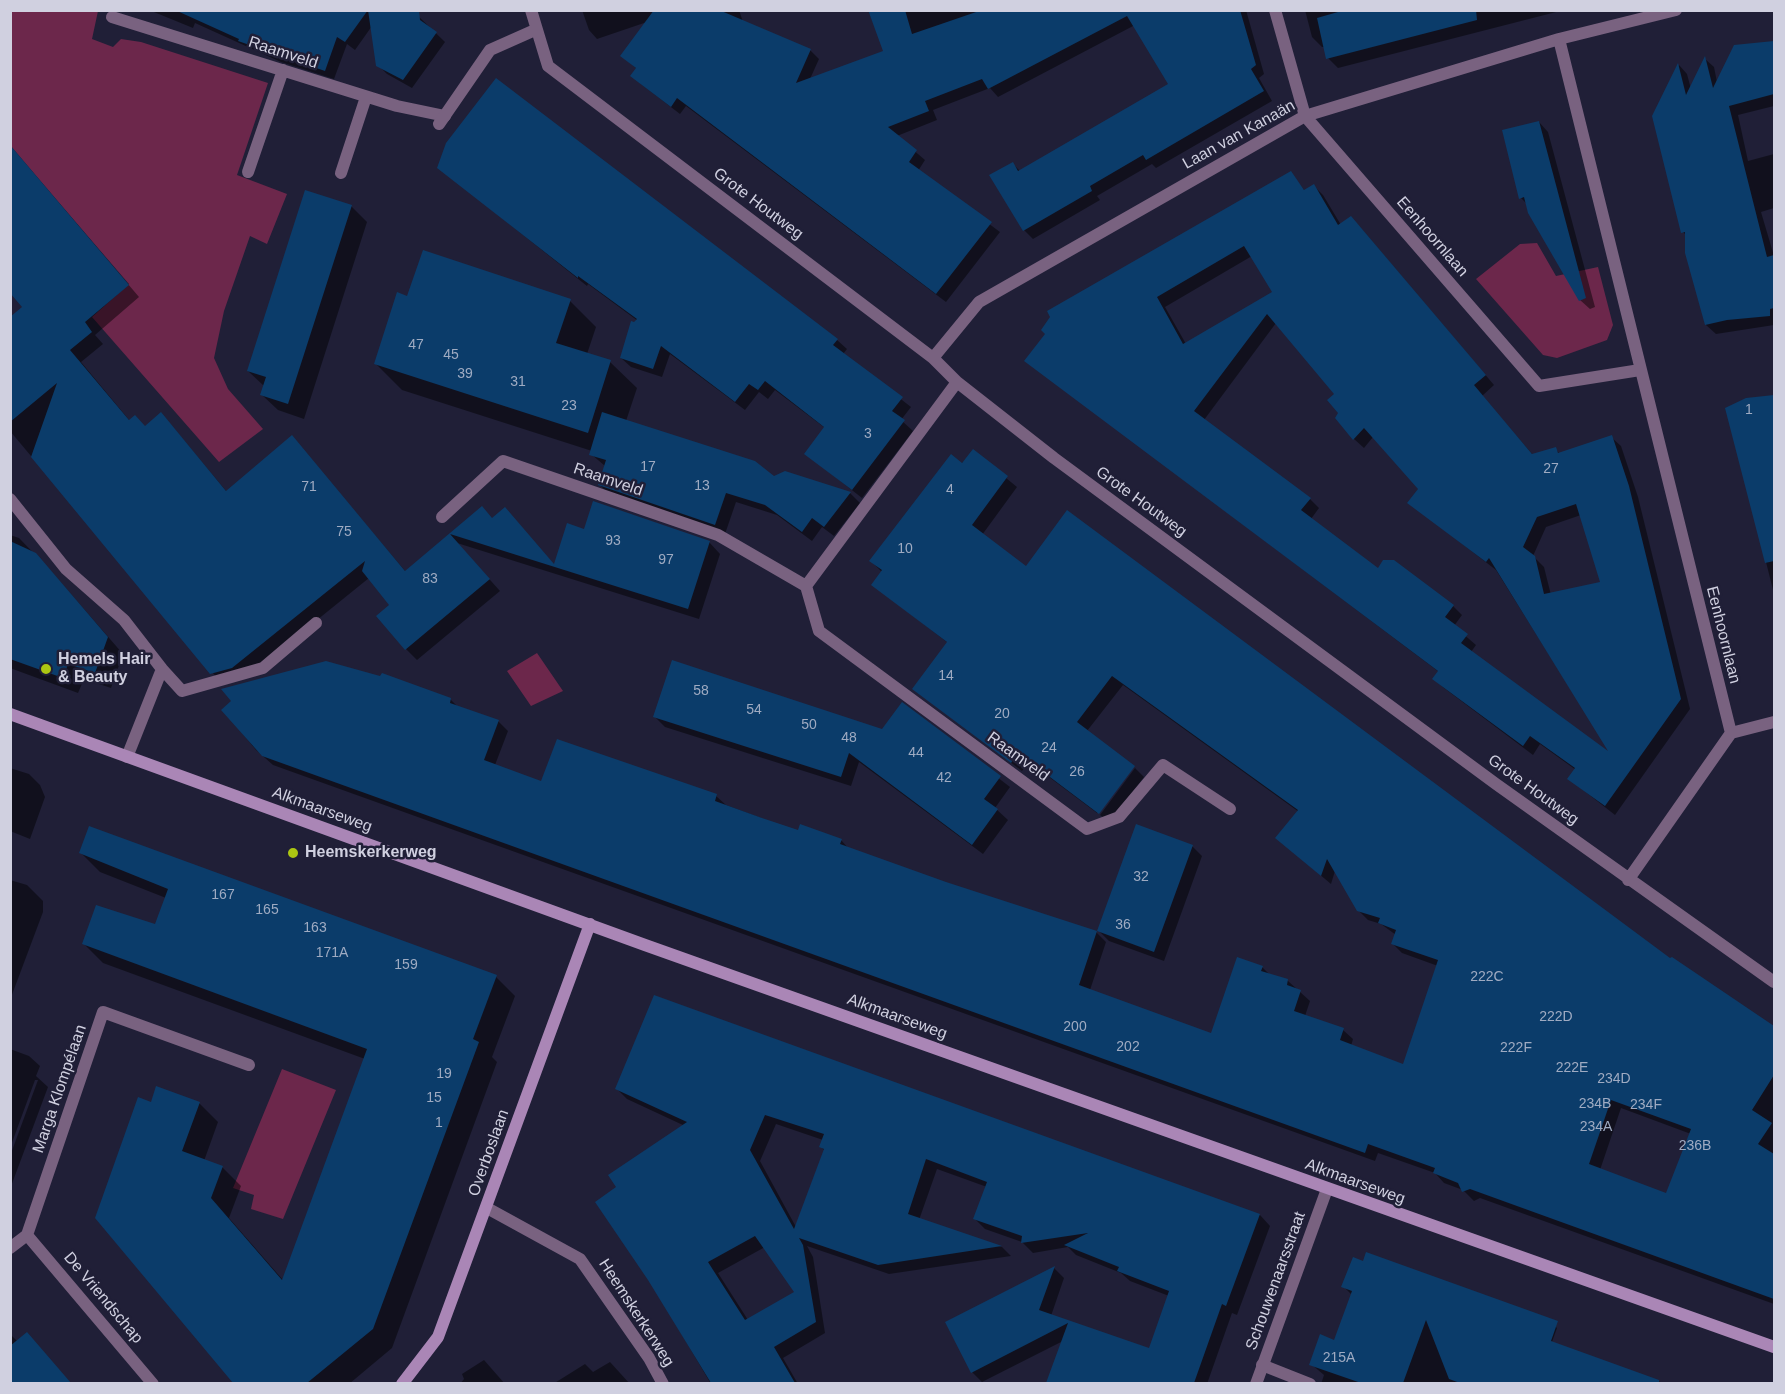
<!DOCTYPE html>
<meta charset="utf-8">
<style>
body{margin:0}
#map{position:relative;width:1785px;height:1394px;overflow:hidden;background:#201f37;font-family:Helvetica,sans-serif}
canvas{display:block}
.frame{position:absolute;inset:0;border:12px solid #d0d0e0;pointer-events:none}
</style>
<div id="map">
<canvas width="1785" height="1394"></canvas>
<div class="frame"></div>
</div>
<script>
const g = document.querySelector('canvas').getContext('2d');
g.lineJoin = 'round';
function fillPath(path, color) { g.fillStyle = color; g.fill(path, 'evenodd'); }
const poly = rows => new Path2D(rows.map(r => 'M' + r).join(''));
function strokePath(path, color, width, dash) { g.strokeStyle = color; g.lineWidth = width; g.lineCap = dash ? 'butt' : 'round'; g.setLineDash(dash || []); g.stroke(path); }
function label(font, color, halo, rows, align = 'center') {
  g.font = font + ' Helvetica,sans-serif'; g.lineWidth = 5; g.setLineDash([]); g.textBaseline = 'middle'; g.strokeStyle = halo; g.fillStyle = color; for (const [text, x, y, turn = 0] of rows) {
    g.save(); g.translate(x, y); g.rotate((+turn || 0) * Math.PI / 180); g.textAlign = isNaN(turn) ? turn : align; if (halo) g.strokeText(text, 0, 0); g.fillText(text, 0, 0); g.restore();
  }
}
fillPath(poly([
 [10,11,98,11,92,39,113,47,121,39,141,42,268,83,237,175,287,194,267,244,250,236,224,311,214,358,228,389,263,429,219,462,92,317,129,284,11,147],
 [1537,243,1556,276,1598,267,1613,325,1607,340,1557,358,1543,355,1476,279,1520,244],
 [537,653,563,691,531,706,507,671],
 [282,1069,336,1090,283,1219,251,1209,254,1195,233,1188]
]), '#6c274b');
fillPath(poly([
 [149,10,412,10,445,42,412,88,387,74,378,65,372,26,355,50,347,44,334,79,281,62,195,23,193,28],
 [582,10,739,10,743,22,810,50,819,59,810,79,885,52,868,10,1246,10,1264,74,1259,78,1272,101,1156,168,1152,164,1097,196,1100,200,1033,239,1024,230,1013,164,1020,171,1170,85,1135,25,998,97,990,88,933,110,937,120,897,136,925,160,918,171,1000,232,946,302,686,106,680,114,641,84,637,69,622,56,647,22,597,39,589,30],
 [1305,10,1564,10,1338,68,1328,58,1325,47,1322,47,1312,37],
 [1774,43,1774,106,1738,115,1748,161,1774,154,1774,208,1761,212,1774,256,1774,325,1716,334,1706,325,1687,236,1683,232,1654,116,1679,65,1687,74,1691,89,1705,59,1714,67,1717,82,1735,47],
 [1539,122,1548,132,1595,307,1590,309,1580,300,1528,205,1521,198],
 [10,145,139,297,95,335,103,344,81,362,130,421,146,427,172,426,227,492,292,437,406,572,482,508,493,520,505,509,555,566,585,530,709,542,720,554,699,619,457,543,500,591,417,660,406,649,392,605,369,578,244,679,223,685,10,431,10,319,25,307,10,291],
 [439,168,837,340,847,349,843,354,911,407,901,420,913,431,862,498,806,454,825,428,775,390,768,399,759,392,745,410,670,354,662,377,631,367,621,358,638,321,588,284,587,286],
 [1290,173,1305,191,1314,186,1323,195,1341,225,1360,227,1494,385,1482,396,1533,455,1555,449,1560,454,1611,437,1621,446,1638,497,1690,709,1615,815,1569,779,1576,770,1540,744,1533,755,1444,688,1434,679,1439,672,1026,361],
 [1252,256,1274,293,1186,344,1165,307],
 [1276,323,1336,394,1340,413,1337,418,1354,439,1364,448,1373,437,1420,489,1409,503,1496,570,1613,757,1471,652,1476,645,1454,626,1462,615,1453,606,1378,570,1311,519,1319,508,1310,499,1204,420],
 [1581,515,1602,583,1551,595,1544,567,1533,556,1546,527],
 [351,206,367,222,304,419,278,410,262,395,265,387,248,371],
 [408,298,570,301,596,327,587,354,610,362,637,388,626,421,783,485,850,493,860,503,834,536,822,527,812,541,777,515,736,502,725,534,610,495,599,484,605,466,591,454,592,451,402,390,376,364],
 [1774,398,1774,594,1730,418],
 [973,451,1017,487,982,535,1026,568,1670,960,1672,959,1774,1027,1774,1304,1480,1198,1474,1201,1463,1190,1444,1183,1435,1173,1378,1153,1375,1161,273,765,256,750,223,710,451,700,459,708,498,721,508,731,495,765,542,783,716,796,726,805,799,832,841,840,849,849,945,883,1096,932,1106,942,1090,990,1212,1035,1262,967,1270,975,1288,981,1310,1001,1305,1016,1343,1030,1353,1039,1351,1046,1403,1066,1438,966,1402,953,1393,944,1396,935,1381,924,1368,920,1358,910,1335,871,1331,884,1287,847,1299,812,1123,685,1087,731,1133,766,1097,813,1029,762,1022,771,914,689,948,643,873,585,882,572,871,561],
 [1621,1108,1691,1134,1667,1195,1600,1170],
 [10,535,19,538,51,571,123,654,111,688,84,679,78,693,10,668],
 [902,704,1010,787,995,808,1008,820,983,854,859,762,851,786,665,727,655,717,882,730],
 [10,768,29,774,40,785,45,797,30,839,10,831],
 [1135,768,1144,777,1109,822,1100,815],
 [1192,846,1202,856,1164,961,1109,941,1099,931],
 [81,853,496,977,515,996,492,1057,497,1062,392,1348,349,1384,235,1384,97,1217,152,1103,199,1103,218,1122,204,1161,222,1167,241,1186,229,1218,283,1280,365,1059,103,963,84,944,156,926,166,898,100,872],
 [10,880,27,885,43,901,43,912,10,1000],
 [655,996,1260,1215,1270,1226,1237,1315,1232,1313,1207,1384,1048,1384,1063,1341,982,1382,972,1372,947,1323,1054,1268,1064,1278,1051,1316,1150,1350,1169,1296,1130,1281,1121,1273,1076,1255,1068,1247,1033,1253,1022,1242,985,1229,975,1219,987,1187,937,1169,919,1220,1002,1247,1011,1256,889,1274,807,1246,813,1257,825,1333,783,1358,798,1384,711,1384,649,1279,618,1188,685,1126,627,1099,617,1089],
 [776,1124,823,1140,821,1147,825,1151,796,1227,760,1161],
 [765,1247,796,1292,748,1320,718,1273],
 [10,1049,29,1056,40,1066,36,1076,48,1087,10,1189,10,1156,38,1080,35,1080,10,1148],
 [1343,1286,1548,1319,1557,1328,1537,1384,1321,1384,1324,1375,1311,1364,1335,1342,1352,1295],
 [10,1334,18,1342,39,1347,71,1384,10,1384],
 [1580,1353,1666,1384,1572,1384],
 [484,1360,505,1384,460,1384,464,1379,462,1374],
 [610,1362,630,1384,553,1384,585,1364,593,1372]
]), '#0007');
fillPath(poly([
 [175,10,368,10,345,42,337,37,325,71,238,41,239,39],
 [368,10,419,10,420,20,437,32,403,80,376,66],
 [654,10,719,10,811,49,796,83,883,51,868,10,905,10,912,34,982,10,1240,10,1256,65,1251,69,1264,91,1146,160,1143,155,1090,186,1092,191,1023,231,989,175,1013,162,1018,171,1168,84,1127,16,988,89,982,79,925,101,929,111,888,127,917,150,909,162,992,222,936,294,677,98,671,107,630,76,636,68,620,56],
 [1345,10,1476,10,1477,20,1326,59,1317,18],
 [1774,41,1774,94,1729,106,1767,257,1774,255,1774,308,1770,309,1770,316,1727,320,1705,325,1685,253,1685,232,1681,233,1652,116,1678,63,1686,95,1705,56,1713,88,1734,45],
 [496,78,838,339,833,345,903,397,892,411,905,420,852,490,804,454,824,427,765,381,758,390,749,384,735,402,661,346,653,369,620,358,631,321,634,322,637,319,578,276,578,278,437,168,446,143],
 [1539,121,1586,298,1579,301,1528,213,1524,197,1519,199,1503,134,1502,130],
 [10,145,129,285,85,322,92,332,70,350,129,420,135,415,145,426,161,412,226,491,292,435,405,571,482,506,492,518,505,507,554,564,567,523,584,529,593,501,710,541,688,609,450,534,490,579,405,650,376,616,389,605,362,571,365,561,232,668,210,674,31,457,57,383,10,422,10,317,22,307,10,293],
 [1291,171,1304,190,1314,184,1338,225,1351,216,1486,375,1474,385,1532,454,1556,447,1558,453,1612,435,1629,486,1681,699,1605,806,1567,779,1575,768,1530,736,1523,746,1432,679,1438,671,1024,361,1045,334,1041,330,1050,317,1047,311],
 [1244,246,1272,292,1183,344,1157,297],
 [1267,314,1334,394,1327,400,1338,413,1335,418,1353,440,1364,428,1418,489,1407,503,1486,562,1489,558,1608,751,1461,643,1468,634,1445,617,1454,605,1394,560,1383,560,1378,568,1301,510,1311,498,1194,411],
 [1576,504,1600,582,1544,594,1535,556,1523,547,1537,517],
 [305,190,352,205,288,404,260,395,266,377,247,371],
 [423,250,571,299,556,343,611,360,588,433,374,364,397,292,407,296],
 [1774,395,1774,561,1765,563,1725,408,1746,398],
 [602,412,755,461,774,476,785,471,851,492,824,527,812,518,802,532,765,505,726,493,715,525,598,485,606,460,589,455],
 [973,449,1008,476,972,525,1026,566,1067,510,1670,958,1672,957,1774,1026,1774,1075,1752,1110,1772,1123,1758,1144,1774,1154,1774,1299,1470,1189,1462,1192,1458,1183,1433,1173,1435,1168,1368,1144,1365,1153,262,756,221,710,231,701,221,689,326,661,380,676,382,673,451,698,450,703,499,720,484,760,541,781,557,739,717,794,715,801,762,818,798,830,800,824,842,839,840,844,946,882,1097,931,1079,985,1211,1033,1237,957,1263,966,1261,971,1288,979,1287,985,1301,990,1294,1011,1344,1028,1340,1040,1403,1064,1438,960,1391,944,1396,930,1378,923,1380,918,1357,911,1327,859,1321,876,1275,838,1298,810,1112,676,1077,722,1135,766,1099,814,1018,753,1011,763,912,689,947,642,871,585,882,570,869,561,951,454,962,463],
 [1611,1100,1691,1129,1666,1193,1589,1164],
 [10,541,36,553,108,637,95,673,68,664,63,678,10,659],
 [672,660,882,729,902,702,1001,776,984,799,998,809,972,845,849,753,841,777,653,717],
 [1136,824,1193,845,1154,952,1097,931],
 [89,826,497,975,473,1039,479,1042,373,1329,307,1383,233,1383,95,1218,138,1097,151,1102,156,1086,200,1102,182,1151,223,1166,211,1198,282,1280,367,1049,82,944,96,905,155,924,168,889,79,853],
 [654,995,1260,1214,1226,1306,1222,1304,1194,1383,1046,1383,1068,1323,971,1373,945,1322,1055,1266,1039,1310,1149,1348,1169,1291,1117,1271,1119,1267,1064,1245,1088,1233,1021,1243,1022,1236,973,1219,987,1182,926,1159,908,1214,1002,1246,878,1265,799,1238,803,1245,816,1322,774,1347,795,1383,711,1383,648,1280,595,1202,616,1187,608,1175,687,1122,615,1089],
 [765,1115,824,1134,819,1147,824,1149,794,1229,750,1150],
 [755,1236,794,1292,745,1320,708,1262],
 [1366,1252,1558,1321,1551,1341,1659,1380,1659,1383,1460,1383,1449,1379,1426,1320,1403,1383,1361,1383,1309,1365,1320,1334,1334,1340,1352,1291,1341,1287,1353,1257,1363,1261],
 [27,1332,46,1354,71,1383,10,1383,10,1346]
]), '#0b3c6a');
strokePath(poly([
 [112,17,397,106,445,116],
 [248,172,283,70],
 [341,173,366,97],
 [1262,1365,1310,1384]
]), '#796280', 12);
strokePath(poly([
 [531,10,548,66,933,358,957,382,1054,458,1496,784,1774,982],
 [1275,10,1305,116,1539,386,1640,370],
 [1559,39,1731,733,1628,880],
 [439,124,490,50,535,30],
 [933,358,979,302,1305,116,1559,39,1676,10],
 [10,499,66,569,124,620,162,669,127,757],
 [442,517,503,461,718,535,806,586,819,631,1087,829,1119,817,1163,765,1230,809],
 [806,586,957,382],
 [162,669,182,691,263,668,316,623],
 [1731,733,1774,722],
 [487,1208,580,1259,649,1358,663,1384],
 [27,1235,153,1384],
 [10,1248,27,1235,103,1012,249,1065],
 [1256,1384,1327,1189]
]), '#796280', 12);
strokePath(poly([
 [10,714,645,945,1774,1347],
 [402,1384,438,1337,590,924]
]), '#aa86b6', 12);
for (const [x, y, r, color] of [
 [46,669,6,"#acc612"],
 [293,853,6,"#acc612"]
]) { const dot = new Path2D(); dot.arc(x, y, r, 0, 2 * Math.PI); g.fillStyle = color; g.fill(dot); strokePath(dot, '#201f37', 2); }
label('14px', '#9fabc2', null, [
 ["47",416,345],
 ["45",451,355],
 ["39",465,374],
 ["31",518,382],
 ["23",569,406],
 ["1",1749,410],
 ["3",868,434],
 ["17",648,467],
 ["27",1551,469],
 ["13",702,486],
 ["71",309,487],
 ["4",950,490],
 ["75",344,532],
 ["93",613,541],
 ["10",905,549],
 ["97",666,560],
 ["83",430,579],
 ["14",946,676],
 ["58",701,691],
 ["54",754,710],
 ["20",1002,714],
 ["50",809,725],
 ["48",849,738],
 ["24",1049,748],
 ["44",916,753],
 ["26",1077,772],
 ["42",944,778],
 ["32",1141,877],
 ["167",223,895],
 ["165",267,910],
 ["36",1123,925],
 ["163",315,928],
 ["171A",332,953],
 ["159",406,965],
 ["222C",1487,977],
 ["222D",1556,1017],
 ["200",1075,1027],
 ["202",1128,1047],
 ["222F",1516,1048],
 ["222E",1572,1068],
 ["19",444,1074],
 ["234D",1614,1079],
 ["15",434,1098],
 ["234B",1595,1104],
 ["234F",1646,1105],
 ["1",439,1123],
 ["234A",1596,1127],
 ["236B",1695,1146],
 ["215A",1339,1358]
]);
label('16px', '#d0d0e0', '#201f37', [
 ["Raamveld",283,53,18],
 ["Laan van Kanaän",1239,135,-29],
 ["Grote Houtweg",758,204,37],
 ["Eenhoornlaan",1432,237,49],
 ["Raamveld",608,480,19],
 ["Grote Houtweg",1141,502,36],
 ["Eenhoornlaan",1723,635,76],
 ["Raamveld",1018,757,36],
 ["Grote Houtweg",1533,790,36],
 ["Alkmaarseweg",322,810,20],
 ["Alkmaarseweg",897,1017,20],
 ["Marga Klompélaan",60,1089,-71],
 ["Overboslaan",489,1153,-70],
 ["Alkmaarseweg",1355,1182,20],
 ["Schouwenaarsstraat",1276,1281,-70],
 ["De Vriendschap",103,1298,50],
 ["Heemskerkerweg",636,1313,57]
]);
label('bold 16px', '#d0d0e0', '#201f37', [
 ["Hemels Hair",58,660],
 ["& Beauty",58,678],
 ["Heemskerkerweg",305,853]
], 'left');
</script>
